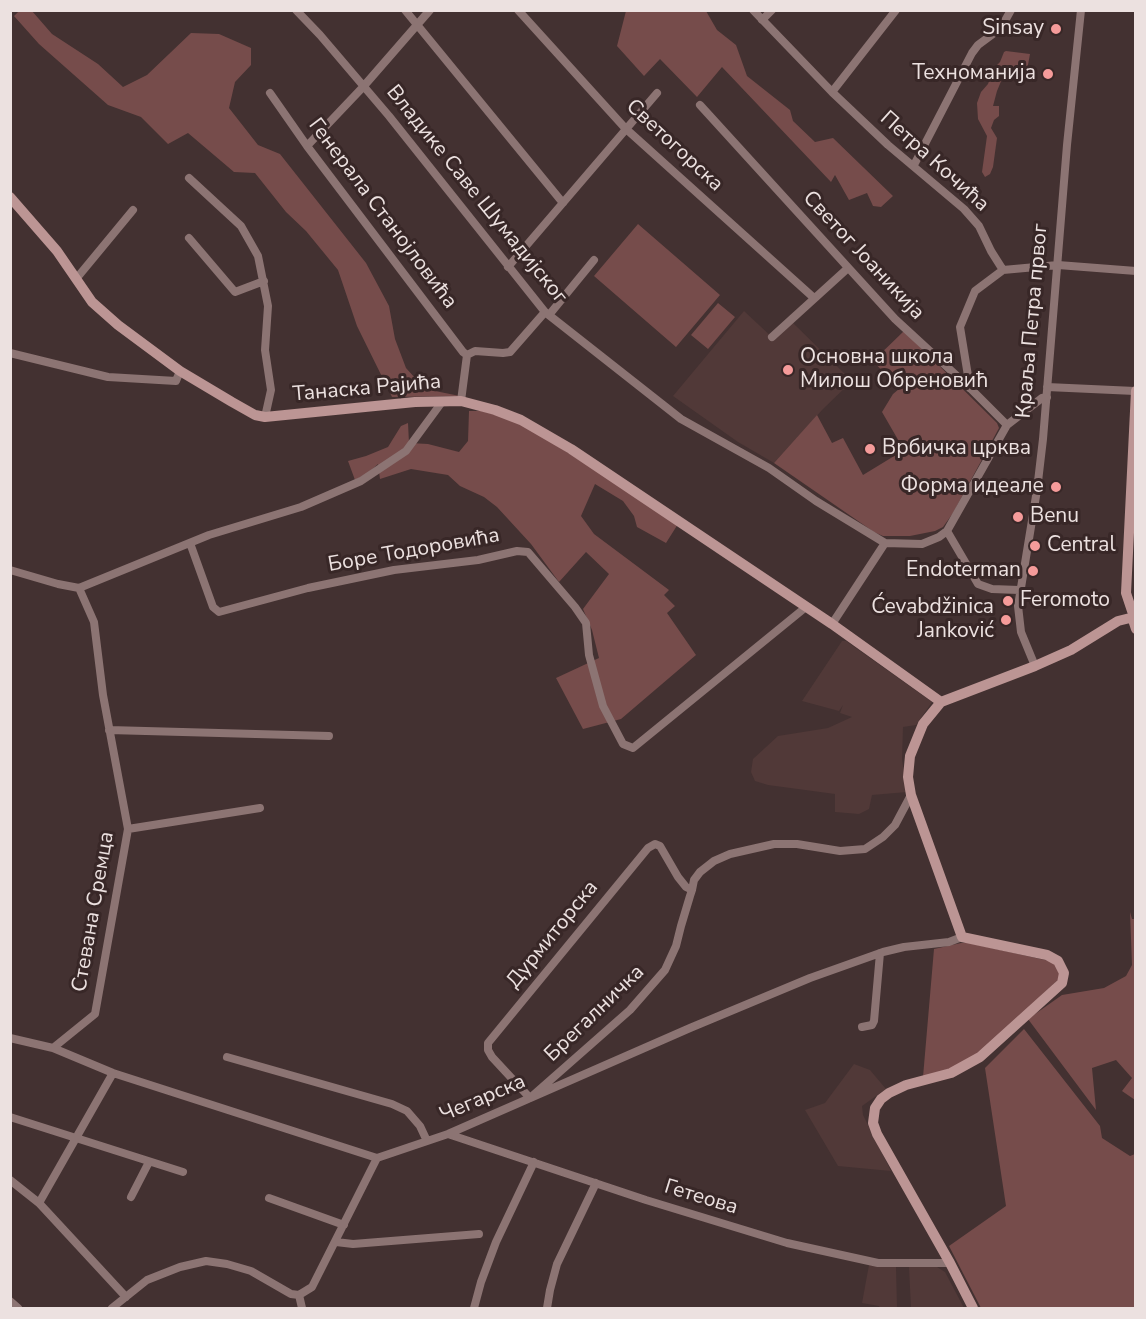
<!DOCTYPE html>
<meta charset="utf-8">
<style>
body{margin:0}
#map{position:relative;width:1146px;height:1319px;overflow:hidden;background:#433131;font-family:"Nunito Sans",sans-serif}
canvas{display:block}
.frame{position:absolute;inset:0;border:12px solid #ece1e0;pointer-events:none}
</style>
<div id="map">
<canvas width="1146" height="1319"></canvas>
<div class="frame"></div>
</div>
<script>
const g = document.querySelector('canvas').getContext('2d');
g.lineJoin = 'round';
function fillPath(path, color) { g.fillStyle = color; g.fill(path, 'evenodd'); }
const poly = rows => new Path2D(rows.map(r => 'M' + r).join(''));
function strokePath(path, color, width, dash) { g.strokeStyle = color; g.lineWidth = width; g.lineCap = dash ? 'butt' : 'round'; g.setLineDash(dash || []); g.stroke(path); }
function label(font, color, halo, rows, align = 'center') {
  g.font = font + ' "Nunito Sans",sans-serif'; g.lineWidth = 6; g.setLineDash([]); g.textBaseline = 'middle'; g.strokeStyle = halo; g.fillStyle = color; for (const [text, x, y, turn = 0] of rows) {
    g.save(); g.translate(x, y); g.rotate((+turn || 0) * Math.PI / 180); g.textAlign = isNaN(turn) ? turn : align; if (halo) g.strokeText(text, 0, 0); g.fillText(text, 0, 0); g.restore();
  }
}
fillPath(poly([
 [744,311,774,339,792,322,852,381,823,409,774,463,738,442,673,396],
 [842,641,846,641,932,702,916,725,903,727,902,759,907,792,872,795,869,809,859,814,835,812,835,794,768,785,755,781,751,772,753,759,778,736,828,728,852,717,840,713,843,705,839,711,802,701],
 [854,1064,870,1070,886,1089,862,1106,863,1115,891,1171,838,1166,805,1110,825,1103],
 [869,1265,896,1267,897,1308,880,1308,879,1306,862,1303],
 [909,1267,937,1267,945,1272,964,1308,911,1308]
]), '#513938');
fillPath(poly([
 [19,11,32,11,52,34,98,64,123,87,147,75,191,33,219,34,251,48,251,65,235,82,229,108,258,145,280,154,366,263,389,306,395,339,406,368,425,389,460,396,392,397,357,326,338,270,306,231,286,212,255,173,234,172,188,133,168,144,141,117,108,105,39,44,14,16],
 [626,11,706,11,717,30,736,45,747,76,790,110,793,121,815,142,833,138,893,196,881,207,873,206,867,193,849,200,835,175,831,182,722,67,697,97,660,59,644,76,617,46],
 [1006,51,1030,54,1027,70,1012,70,1002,79,997,91,993,106,999,106,999,116,994,120,991,128,997,138,993,167,990,174,985,177,982,172,987,136,978,119,977,103,981,92,988,84,994,68,1000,62,1004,52],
 [638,224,720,295,676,347,594,276],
 [718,303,735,317,708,349,691,335],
 [904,331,997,423,999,428,953,513,943,527,935,531,910,536,883,536,874,532,774,463,817,415,832,443,843,438,863,475,904,450,882,412,893,394,899,389,873,361],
 [469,411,482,411,519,421,678,524,666,543,637,527,634,516,623,501,595,484,581,516,594,534,669,590,664,595,675,606,667,613,696,655,621,719,583,729,556,678,599,658,592,630,583,609,609,574,586,552,559,582,531,544,497,507,484,497,460,486,448,475,411,469,380,479,378,464,368,473,355,480,348,461,366,456,388,447,401,426,408,423,409,443,428,444,459,452,468,441],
 [1130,912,1132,919,1136,919,1135,1100,1122,1091,1132,1078,1116,1060,1092,1068,1096,1110,1028,1019,1062,995,1104,988,1126,976,1132,965],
 [961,943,969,943,1054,962,1061,977,978,1055,952,1068,923,1077,934,949],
 [1024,1029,1100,1126,1102,1138,1130,1156,1135,1154,1135,1308,981,1308,949,1246,1006,1206,985,1068]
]), '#764c4b');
strokePath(poly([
 [296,10,320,35,389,116,545,312,681,419,769,468,816,501,885,543],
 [405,10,563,203],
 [518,10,625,128,814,298],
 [753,10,832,92,888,145,964,209,979,226,991,251,1003,270,1058,265,1136,271],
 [762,20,772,10],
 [832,92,896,10],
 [270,93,307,146,463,352,467,355],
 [700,105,895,319,970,388,1007,425],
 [307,146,363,87,430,10],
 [914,165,972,53,978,45,1001,28,1011,10],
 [189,178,241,226,258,256,268,306,265,350,271,390,265,417],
 [189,238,235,292,264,281],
 [508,267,657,93],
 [76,279,133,210],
 [549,315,594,260],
 [772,337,848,268],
 [10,353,108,377,176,381,180,371],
 [1047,387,1135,391],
 [970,388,960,327,975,291,1003,270],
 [461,401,467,355,475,351,503,353,510,352,545,312],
 [947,531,978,584,992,589,1019,590],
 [190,543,213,607,219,612,308,588,394,570,478,560,517,551,528,552,575,607,586,623,589,655,603,706,623,744,633,748,806,607],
 [10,570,58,584,79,588,209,535,301,507,361,481,406,451,442,402],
 [832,624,885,543,922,544,939,537,947,531,1007,425,1042,398,1047,397],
 [1035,666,1021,632,1018,606,1037,490,1043,439,1067,145,1081,10],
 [109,730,329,736],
 [128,829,260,808],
 [692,890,686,887,678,877,660,846,655,844,648,848,488,1043,488,1050,492,1057,530,1098,630,1010,665,970,676,946,681,926,690,896,692,890,694,880,700,872,714,861,730,854,774,844,797,844,840,851,865,849,883,837,895,825,911,795],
 [862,1027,872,1025,874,1021,880,953],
 [10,1038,53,1048,113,1073,377,1158,448,1134,690,1028,810,978,883,952,904,947,949,942,962,937],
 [53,1048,95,1014,128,829,103,695,94,622,79,588],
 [227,1057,392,1104,407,1111,420,1126,427,1141],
 [10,1117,183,1172],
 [448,1134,646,1200,787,1243,878,1263,950,1263],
 [10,1180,39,1203,126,1297],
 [131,1197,149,1162],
 [269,1198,344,1225],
 [39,1203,113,1073],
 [336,1242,353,1244,479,1234],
 [299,1295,312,1287,377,1158],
 [299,1295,302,1308],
 [10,1301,18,1308],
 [112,1308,147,1280,180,1267,206,1261,227,1264,251,1271,291,1294,299,1295],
 [474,1308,481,1282,496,1242,534,1162],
 [547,1308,550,1290,557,1264,596,1183]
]), '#8c7473', 8);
strokePath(poly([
 [10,197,57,251,92,302,118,325,180,371,232,402,255,415,265,417,415,402,461,401,495,410,521,420,571,449,832,624,941,702],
 [1136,615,1133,620,1136,629],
 [1134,617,1126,593,1136,391],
 [973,1308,950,1263,877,1134,873,1123,875,1108,881,1099,889,1093,906,1085,951,1073,980,1057,1062,983,1064,973,1058,961,1047,955,962,937,911,795,908,777,910,756,923,724,941,702,1035,666,1071,650,1118,621,1134,617]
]), '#bc9594', 10);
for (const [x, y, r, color] of [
 [1056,29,6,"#f59b9a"],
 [1048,74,6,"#f59b9a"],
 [788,370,6,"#f59b9a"],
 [870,449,6,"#f59b9a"],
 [1056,487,6,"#f59b9a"],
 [1018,517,6,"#f59b9a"],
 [1035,546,6,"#f59b9a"],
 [1033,571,6,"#f59b9a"],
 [1008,601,6,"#f59b9a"],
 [1006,620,6,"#f59b9a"]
]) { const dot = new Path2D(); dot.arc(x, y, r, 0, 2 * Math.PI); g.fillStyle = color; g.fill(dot); strokePath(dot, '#382727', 2); }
label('21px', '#ece1e0', '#382727', [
 ["Sinsay",1044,29],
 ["Техноманија",1036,74],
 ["Основна школа",800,358,"left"],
 ["Милош Обреновић",800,382,"left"],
 ["Врбичка црква",882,449,"left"],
 ["Форма идеале",1044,487],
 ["Benu",1030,517,"left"],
 ["Central",1047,546,"left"],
 ["Endoterman",1021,571],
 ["Feromoto",1020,601,"left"],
 ["Ćevabdžinica",994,608],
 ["Janković",994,632]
], 'right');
label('21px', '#ece1e0', '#382727', [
 ["Светогорска",674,146,43],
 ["Петра Кочића",934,162,42],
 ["Владике Саве Шумадијског",476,195,51],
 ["Генерала Станојловића",382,214,53],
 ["Светог Јоаникија",863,256,47],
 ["Краља Петра првог",1033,321,-85],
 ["Танаска Рајића",367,389,-5],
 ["Боре Тодоровића",414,551,-10],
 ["Стевана Сремца",94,912,-80],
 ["Дурмиторска",553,935,-51],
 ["Брегалничка",595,1014,-44],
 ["Чегарска",483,1099,-23],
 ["Гетеова",701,1198,17]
]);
</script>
